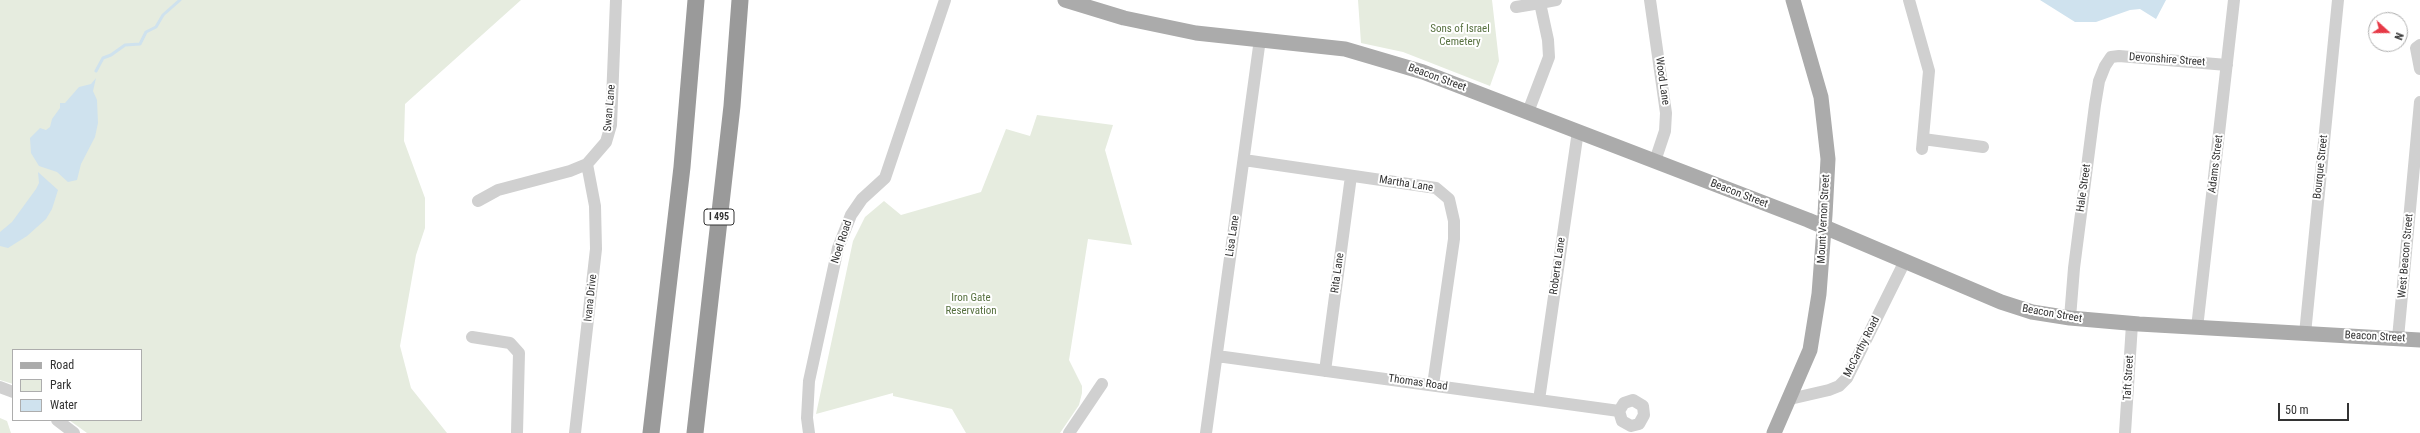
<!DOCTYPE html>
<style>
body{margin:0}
#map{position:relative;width:2420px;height:433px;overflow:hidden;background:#fff;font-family:"Roboto Condensed",sans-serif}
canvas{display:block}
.legend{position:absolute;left:12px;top:349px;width:130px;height:72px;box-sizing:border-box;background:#fff;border:1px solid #adadad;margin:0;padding:5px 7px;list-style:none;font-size:12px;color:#333}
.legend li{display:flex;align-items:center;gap:8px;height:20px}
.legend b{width:20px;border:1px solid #adadad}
.north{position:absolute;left:2368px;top:12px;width:40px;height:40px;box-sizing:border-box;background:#fff;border:1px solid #adadad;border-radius:50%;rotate:111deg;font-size:11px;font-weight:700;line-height:16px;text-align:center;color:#333}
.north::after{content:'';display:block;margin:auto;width:14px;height:18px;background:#e63946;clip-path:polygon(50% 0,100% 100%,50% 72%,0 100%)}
.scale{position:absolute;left:2278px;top:403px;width:71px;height:18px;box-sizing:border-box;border:2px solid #333;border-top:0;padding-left:5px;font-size:12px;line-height:14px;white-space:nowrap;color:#333;-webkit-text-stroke:3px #fff;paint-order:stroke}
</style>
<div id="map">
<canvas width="2420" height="433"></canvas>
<ul class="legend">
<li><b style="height:5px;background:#ababab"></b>Road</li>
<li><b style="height:11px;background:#e6ecdf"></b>Park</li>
<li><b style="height:11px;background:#cfe2ee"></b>Water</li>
</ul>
<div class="north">N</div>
<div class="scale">50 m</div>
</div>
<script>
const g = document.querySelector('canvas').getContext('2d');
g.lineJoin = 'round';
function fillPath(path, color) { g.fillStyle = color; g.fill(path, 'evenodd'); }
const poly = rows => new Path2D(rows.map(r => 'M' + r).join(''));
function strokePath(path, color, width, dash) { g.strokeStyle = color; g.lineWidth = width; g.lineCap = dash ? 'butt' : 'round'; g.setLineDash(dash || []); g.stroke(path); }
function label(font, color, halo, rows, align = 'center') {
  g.font = font + ' "Roboto Condensed",sans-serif'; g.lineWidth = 4; g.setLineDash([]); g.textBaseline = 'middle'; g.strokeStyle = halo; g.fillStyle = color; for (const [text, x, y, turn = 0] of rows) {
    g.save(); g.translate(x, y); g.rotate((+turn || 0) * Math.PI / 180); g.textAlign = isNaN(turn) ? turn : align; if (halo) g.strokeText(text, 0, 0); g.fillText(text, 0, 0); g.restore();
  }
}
fillPath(poly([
 [0,0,521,0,405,104,404,141,425,198,425,228,416,255,400,346,411,388,447,433,87,433,69,420,141,420,141,350,13,350,13,384,0,380],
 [1358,0,1492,0,1499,61,1490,86,1403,52,1361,43],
 [1037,115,1113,125,1105,150,1132,245,1088,239,1069,360,1082,386,1082,393,1079,405,1060,433,966,433,952,409,893,396,893,393,816,414,853,241,865,217,884,201,901,215,981,192,1006,129,1030,136],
 [0,418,7,421,11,433,0,433]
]), '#e6ecdf');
fillPath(poly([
 [2040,0,2166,0,2156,19,2140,9,2130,10,2096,22,2075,22],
 [96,78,93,91,97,100,98,123,95,137,81,164,77,180,68,182,57,172,39,166,31,153,30,138,40,128,46,130,50,127,52,119,60,108,60,103,65,103,79,87,91,84],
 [38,172,58,190,52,209,46,219,27,236,8,248,0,246,0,232,12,222,36,189,39,183]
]), '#cfe2ee');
strokePath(poly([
 [96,71,103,58,111,55,125,45,140,44,146,32,156,27,163,15,180,0]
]), '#cfe2ee', 3);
strokePath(poly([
 [1650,0,1666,113,1665,131,1655,161],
 [1909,0,1929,71,1922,149],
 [1516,7,1540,3],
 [2420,45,2416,48,2420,69],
 [1528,112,1549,57,1548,40,1540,3,1556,0],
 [1923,139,1983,147],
 [1244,160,1436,188,1449,199,1454,221,1454,239,1433,385],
 [478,201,498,190,570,171,587,164,606,142,611,125,616,0],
 [2070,318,2074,268,2095,105,2099,81,2105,66,2111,57,2119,56,2227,65],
 [2197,328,2234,0],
 [2305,334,2338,0],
 [472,337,510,343,519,353,517,433],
 [2398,338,2420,102],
 [1217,356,1619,411,1624,403,1633,400,1643,406,1644,415,1639,424,1631,426,1622,421,1619,411],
 [1325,371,1351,176],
 [0,387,13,392],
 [1790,399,1829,390,1839,386,1847,378,1905,261],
 [1539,400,1578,131],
 [57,420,74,433],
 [575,433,596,249,595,206,587,164],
 [809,433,807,418,809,381,838,248,851,215,862,199,885,178,945,0],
 [1069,433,1102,384],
 [1206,433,1260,39],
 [2125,433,2132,324]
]), '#d0d0d0', 12);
strokePath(poly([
 [1065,0,1124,18,1196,33,1345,49,1423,72,1808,220,2001,302,2032,312,2070,318,2139,324,2420,340],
 [1774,433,1810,350,1819,294,1825,215,1828,159,1821,97,1793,0]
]), '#ababab', 15);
strokePath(poly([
 [651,433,682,167,696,0],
 [695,433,732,106,740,0]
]), '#9a9a9a', 17);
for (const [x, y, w] of [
 [719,217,30]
]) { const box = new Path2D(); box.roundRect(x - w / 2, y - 8, w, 16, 3); g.fillStyle = '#fff'; g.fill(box); strokePath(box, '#333', 1); }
label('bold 10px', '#333', null, [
 ["I 495",719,217]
]);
label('11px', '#56703f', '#fff', [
 ["Sons of Israel",1460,29],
 ["Cemetery",1460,42],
 ["Iron Gate",971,298],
 ["Reservation",971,311]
]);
label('11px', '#333', '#fff', [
 ["Devonshire Street",2167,60,4],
 ["Beacon Street",1437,78,20],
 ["Wood Lane",1662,81,82],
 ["Swan Lane",610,108,-85],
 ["Adams Street",2216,164,-83],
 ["Bourque Street",2321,167,-84],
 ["Martha Lane",1406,184,9],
 ["Hale Street",2084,188,-82],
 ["Beacon Street",1739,194,21],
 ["Mount Vernon Street",1824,219,-87],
 ["Lisa Lane",1233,236,-82],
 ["Noel Road",842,242,-72],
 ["West Beacon Street",2406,256,-85],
 ["Roberta Lane",1558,266,-82],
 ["Rita Lane",1338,273,-82],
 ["Ivana Drive",591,298,-84],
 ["Beacon Street",2052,314,10],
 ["Beacon Street",2375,337,3],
 ["McCarthy Road",1862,347,-63],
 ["Taft Street",2129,378,-87],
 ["Thomas Road",1418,383,8]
]);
</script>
